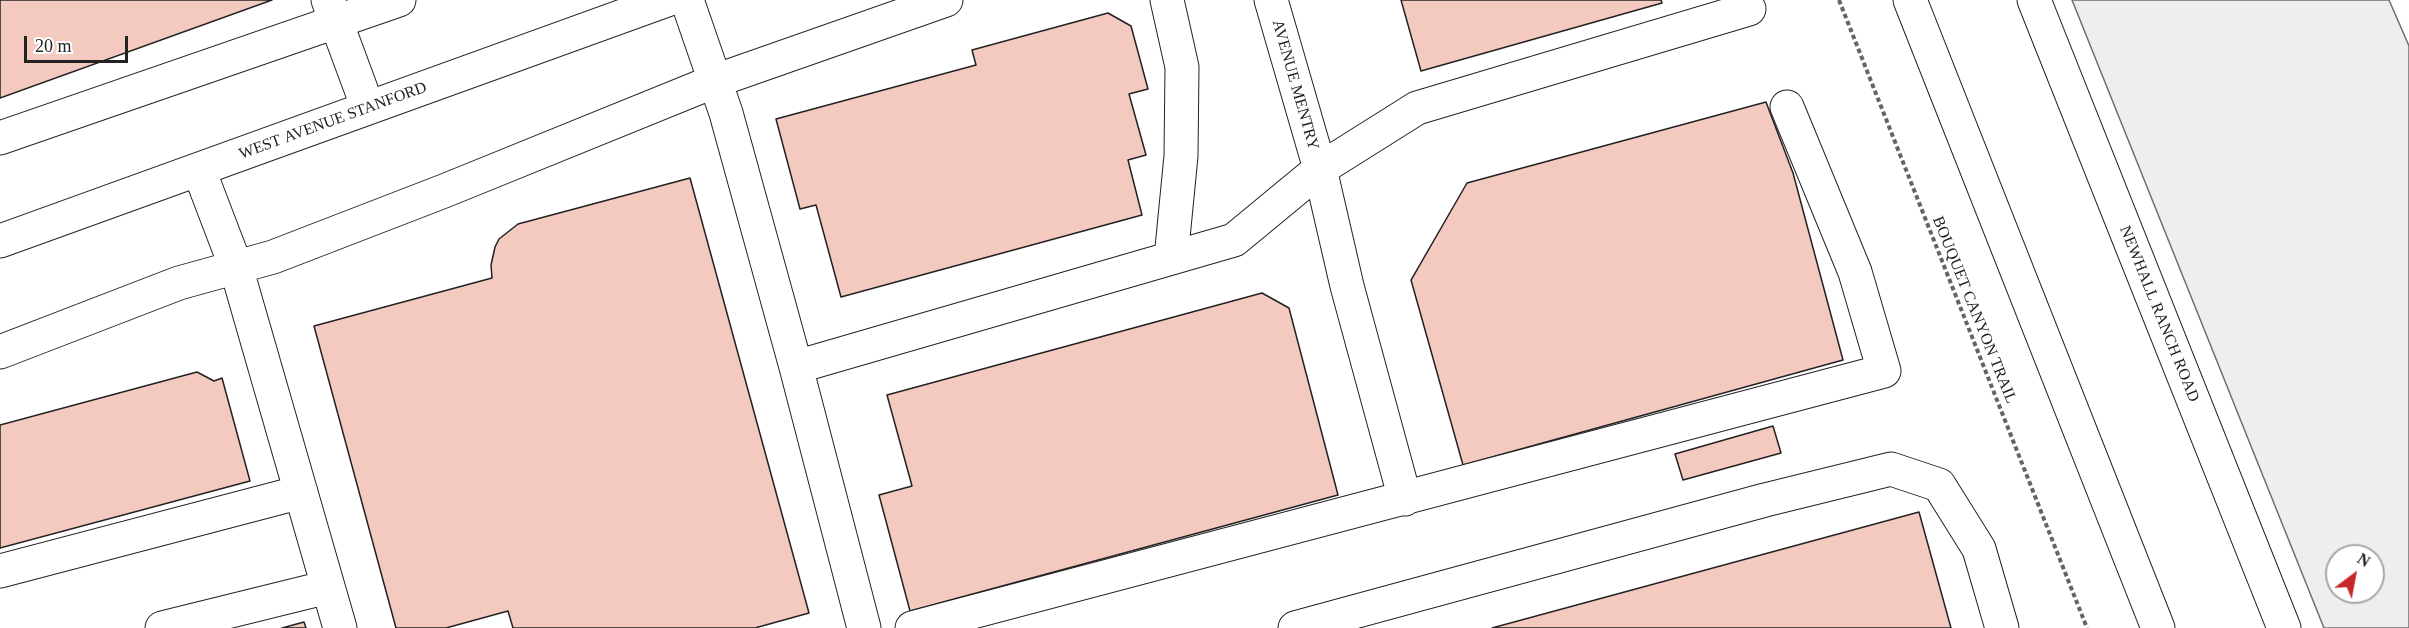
<!DOCTYPE html>
<style>
body{margin:0}
#map{position:relative;width:2409px;height:628px;overflow:hidden;background:#fff;font-family:"Times New Roman",serif}
canvas{display:block}
.north{position:absolute;left:2325px;top:544px;width:60px;height:60px;box-sizing:border-box;background:#fff;border:2px solid #a7a7a7;border-radius:50%;rotate:32deg;font-size:16px;font-weight:700;line-height:24px;text-align:center;color:#222}
.north::after{content:'';display:block;margin:auto;width:21px;height:27px;background:#c62828;clip-path:polygon(50% 0,100% 100%,50% 72%,0 100%)}
.scale{position:absolute;left:24px;top:36px;width:104px;height:27px;box-sizing:border-box;border:3px solid #222;border-top:0;padding-left:8px;font-size:18px;line-height:21px;white-space:nowrap;color:#222;-webkit-text-stroke:4px #fff;paint-order:stroke}
</style>
<div id="map">
<canvas width="2409" height="628"></canvas>
<div class="north">N</div>
<div class="scale">20 m</div>
</div>
<script>
const g = document.querySelector('canvas').getContext('2d');
g.lineJoin = 'round';
function fillPath(path, color) { g.fillStyle = color; g.fill(path, 'evenodd'); }
const poly = rows => new Path2D(rows.map(r => 'M' + r).join(''));
function strokePath(path, color, width, dash) { g.strokeStyle = color; g.lineWidth = width; g.lineCap = dash ? 'butt' : 'round'; g.setLineDash(dash || []); g.stroke(path); }
function label(font, color, halo, rows, align = 'center') {
  g.font = font + ' "Times New Roman",serif'; g.lineWidth = 4.5; g.setLineDash([]); g.textBaseline = 'middle'; g.strokeStyle = halo; g.fillStyle = color; for (const [text, x, y, turn = 0] of rows) {
    g.save(); g.translate(x, y); g.rotate((+turn || 0) * Math.PI / 180); g.textAlign = isNaN(turn) ? turn : align; if (halo) g.strokeText(text, 0, 0); g.fillText(text, 0, 0); g.restore();
  }
}
const green = poly([
 [2072,0,2389,0,2409,46,2409,628,2324,628,2072,0],
 [2337,556,2373,556,2373,592,2337,592,2337,556]
]);
fillPath(green, '#eee');
strokePath(green, '#6f6f6f', 1.5);
const building = poly([
 [0,0,272,0,0,98,0,0],
 [1401,0,1661,0,1662,3,1421,71,1401,0],
 [1108,13,1131,26,1148,89,1129,94,1146,155,1128,160,1142,215,841,297,816,205,800,209,776,119,976,65,972,50,1108,13],
 [1766,102,1793,173,1843,360,1463,465,1411,280,1467,183,1766,102],
 [690,178,809,613,755,628,513,628,508,611,446,628,396,628,314,326,492,278,491,265,495,247,499,239,518,224,690,178],
 [1262,293,1289,308,1338,495,910,611,879,495,912,486,887,395,1262,293],
 [197,372,214,381,222,378,250,481,0,548,0,425,197,372],
 [1773,426,1781,453,1683,480,1675,454,1773,426],
 [1919,512,1951,628,1492,628,1919,512],
 [304,622,306,628,282,628,304,622]
]);
fillPath(building, '#f3c9c0');
strokePath(building, '#222', 1.5);
const minor = poly([
 [328,0,368,108],
 [687,0,726,113,796,367,1234,240,1320,169,1417,108,1749,9,1745,0],
 [1167,0,1182,67,1181,156,1171,258],
 [1271,0,1320,169,1347,286,1405,499],
 [0,138,399,0],
 [199,170,236,267,340,628],
 [0,241,667,0],
 [0,352,179,283,273,257,444,191,715,81,946,0],
 [796,367,864,628],
 [0,571,301,492],
 [162,628,328,587],
 [912,628,1884,371,1855,272,1787,107],
 [1295,628,1765,500,1891,469,1939,485,1979,549,2002,628]
]);
const major = poly([
 [1910,0,2158,628],
 [2034,0,2284,628]
]);
strokePath(minor, '#222', 35);
strokePath(major, '#222', 35);
strokePath(poly([
 [1839,0,2087,628]
]), '#646464', 4, [4.5, 3]);
strokePath(minor, '#fff', 33);
strokePath(major, '#fff', 33);
label('16px', '#222', '#fff', [
 ["AVENUE MENTRY",1295,85,74],
 ["WEST AVENUE STANFORD",333,121,-20],
 ["BOUQUET CANYON TRAIL",1974,310,68],
 ["NEWHALL RANCH ROAD",2159,314,68]
]);
</script>
